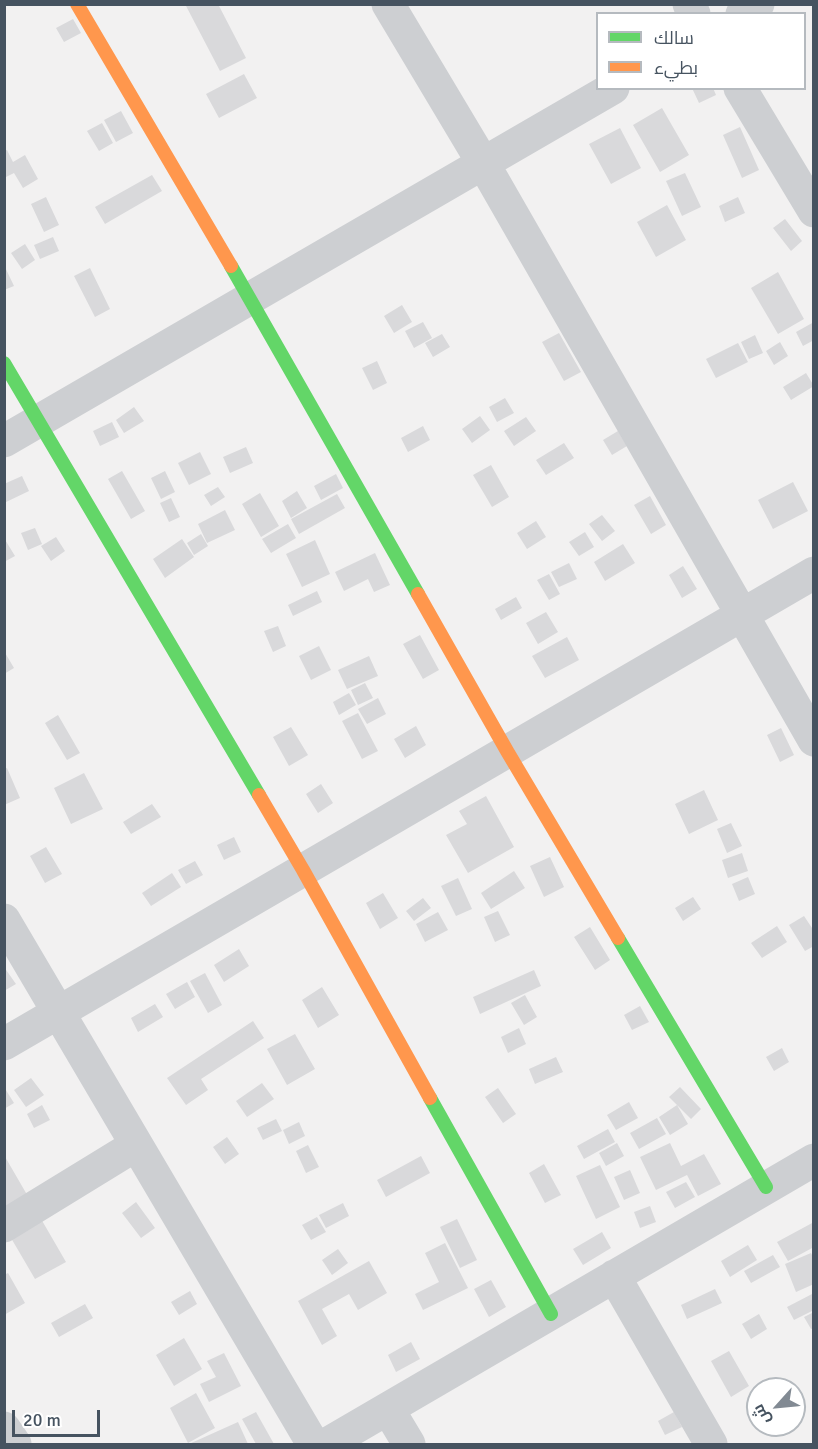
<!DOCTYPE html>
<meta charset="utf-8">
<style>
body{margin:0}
#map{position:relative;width:818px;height:1449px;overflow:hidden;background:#f2f1f1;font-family:Signika,Cairo,sans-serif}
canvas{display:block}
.frame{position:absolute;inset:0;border:6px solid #465360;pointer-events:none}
.legend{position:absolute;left:596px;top:12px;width:210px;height:78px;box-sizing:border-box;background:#fff;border:2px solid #b5babf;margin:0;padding:8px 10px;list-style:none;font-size:18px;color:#465360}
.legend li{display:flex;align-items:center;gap:12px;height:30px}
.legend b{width:30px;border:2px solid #b5babf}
.north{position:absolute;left:746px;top:1377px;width:60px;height:60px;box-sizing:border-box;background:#fff;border:2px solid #b5babf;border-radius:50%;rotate:243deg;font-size:16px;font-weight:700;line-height:24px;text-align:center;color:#465360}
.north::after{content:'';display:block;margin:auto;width:21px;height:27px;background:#828a93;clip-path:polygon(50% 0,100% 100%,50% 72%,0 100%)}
.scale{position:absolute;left:12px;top:1410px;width:88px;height:27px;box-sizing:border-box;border:3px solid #465360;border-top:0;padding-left:8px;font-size:18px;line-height:21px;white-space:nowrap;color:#465360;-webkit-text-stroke:4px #fff;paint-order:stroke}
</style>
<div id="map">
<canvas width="818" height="1449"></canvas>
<div class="frame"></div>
<ul class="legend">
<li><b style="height:8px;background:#63d668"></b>سالك</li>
<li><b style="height:8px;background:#ff974d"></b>بطيء</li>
</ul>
<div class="north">ش</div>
<div class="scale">20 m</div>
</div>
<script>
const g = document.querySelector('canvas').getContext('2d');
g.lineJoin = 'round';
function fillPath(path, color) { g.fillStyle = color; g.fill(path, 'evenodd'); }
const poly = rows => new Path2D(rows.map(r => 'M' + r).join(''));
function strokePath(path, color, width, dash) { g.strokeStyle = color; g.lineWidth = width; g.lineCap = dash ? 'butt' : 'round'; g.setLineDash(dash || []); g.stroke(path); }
fillPath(poly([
 [185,4,218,4,246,58,220,71],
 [73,19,81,33,64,42,56,28],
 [244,74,257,98,219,118,206,94],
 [692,88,713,88,716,95,699,103],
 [662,108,689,155,660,172,633,125],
 [121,111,133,133,116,142,104,120],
 [102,123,113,143,99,151,87,131],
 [740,127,759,170,742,178,723,135],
 [620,128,641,168,611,184,589,144],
 [7,150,13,162,25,155,38,179,23,188,14,173,4,178,4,151],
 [685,173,701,207,682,216,666,181],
 [152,175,162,191,105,224,95,207],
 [46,197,59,225,44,232,31,204],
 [738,197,745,213,725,222,719,206],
 [667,205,686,240,656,257,637,222],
 [785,219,802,241,791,251,773,228],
 [53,237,59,251,40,259,34,245],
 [25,244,35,260,22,269,11,253],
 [4,265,14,286,4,290],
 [90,268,110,309,95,317,74,276],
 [778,272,804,319,778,334,751,288],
 [402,305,412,322,394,333,384,316],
 [423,322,432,338,414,348,405,331],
 [814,322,814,340,803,346,796,332],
 [559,333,581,372,564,381,542,342],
 [442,334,450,347,433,357,425,343],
 [755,335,763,353,749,359,741,342],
 [780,342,788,356,774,365,766,351],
 [738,343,748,362,716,378,706,359],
 [377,361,387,383,373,390,362,368],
 [806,373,814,386,791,400,783,387],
 [505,398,514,413,497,422,489,407],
 [134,407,144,421,124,433,116,420],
 [480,416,490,430,472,443,462,429],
 [526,417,536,431,514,446,504,431],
 [112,422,119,437,100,446,93,431],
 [423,426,430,440,408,452,401,438],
 [618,431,627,446,612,455,603,440],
 [564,443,574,458,546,475,536,460],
 [246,447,253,463,230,473,223,457],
 [200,452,211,474,189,485,178,463],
 [491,465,509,497,492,507,473,475],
 [122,471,145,511,131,519,108,479],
 [165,471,175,492,161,499,151,478],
 [336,474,343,488,321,500,314,486],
 [22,476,29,491,4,503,4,484],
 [793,482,808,511,773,529,758,500],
 [218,487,225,497,211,506,204,495],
 [297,491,307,508,291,518,282,501],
 [260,493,279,526,261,537,242,504],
 [337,494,345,508,299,534,291,519],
 [650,496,666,525,651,534,634,505],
 [171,498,180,517,169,522,160,503],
 [225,510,235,530,207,543,198,524],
 [602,515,615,531,602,541,589,524],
 [536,521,546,537,527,549,517,533],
 [288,524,296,538,271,553,262,539],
 [35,528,42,544,28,550,21,533],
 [585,532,594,547,579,556,569,542],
 [201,534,208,546,194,555,187,543],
 [56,537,65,551,51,561,41,546],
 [4,538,15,556,4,562],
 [182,539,194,557,165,578,153,559],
 [315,540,330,574,302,587,286,554],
 [623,544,635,563,605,581,594,562],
 [375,553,390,585,374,592,368,579,344,591,335,572],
 [569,563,577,579,559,587,551,572],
 [683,566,697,589,682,598,669,575],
 [549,574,560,594,549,600,537,580],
 [317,591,322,602,293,616,288,605],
 [516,597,522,608,501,620,495,609],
 [546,612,558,632,538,644,526,623],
 [278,626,286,646,273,652,264,631],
 [420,635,439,670,423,679,403,644],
 [567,637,579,660,545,678,532,656],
 [319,646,331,670,311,680,299,656],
 [4,651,14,668,4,674],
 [369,656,378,676,347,689,338,670],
 [365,683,373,698,358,705,351,690],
 [349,693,356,705,339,715,333,702],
 [378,698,386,714,367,724,358,709],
 [358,713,378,751,362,759,342,721],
 [58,715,80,753,67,760,45,723],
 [416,726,426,745,405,758,394,739],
 [291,727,308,755,289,766,273,737],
 [781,728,794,755,780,762,767,735],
 [7,768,20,798,4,805,4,769],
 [84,773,103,809,71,824,54,788],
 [321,784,333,803,318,813,306,794],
 [704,790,718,820,689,834,675,804],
 [486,796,514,847,468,873,446,835,467,824,459,811],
 [152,804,161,817,131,834,123,822],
 [731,823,742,846,727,853,717,829],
 [234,837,241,852,224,860,217,845],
 [46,847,62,874,45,883,30,856],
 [742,853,748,871,728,878,722,860],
 [550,857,564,887,544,897,530,866],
 [195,861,203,875,186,884,178,870],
 [514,871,525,888,491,909,481,893],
 [172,873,181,887,151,906,142,893],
 [748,877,755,894,739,901,732,884],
 [458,878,472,909,456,916,441,886],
 [383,893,398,918,380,929,366,903],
 [693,897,701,909,683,921,675,908],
 [423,898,431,908,414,921,406,911],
 [498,911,510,935,495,942,484,917],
 [438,912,448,930,425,942,416,924],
 [804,916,814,931,814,946,805,951,789,925],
 [777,926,787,942,762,958,751,943],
 [590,927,610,960,595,970,574,937],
 [239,949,249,966,224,982,214,965],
 [4,967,16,984,4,991],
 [534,970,541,986,480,1014,473,997],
 [205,973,222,1005,208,1013,190,981],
 [187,982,195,997,175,1009,166,994],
 [322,987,339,1015,318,1028,302,1000],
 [525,995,537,1017,524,1025,511,1003],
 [155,1004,163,1017,138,1032,131,1018],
 [640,1006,649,1022,632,1030,624,1015],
 [253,1021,264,1038,201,1079,208,1090,186,1105,167,1078],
 [519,1028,526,1044,508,1053,501,1037],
 [295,1034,315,1069,287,1085,267,1049],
 [782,1048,789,1062,774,1071,766,1057],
 [556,1057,563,1072,535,1084,529,1069],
 [31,1078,44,1095,26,1107,14,1090],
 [262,1083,274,1099,247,1117,236,1101],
 [4,1087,14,1103,4,1109],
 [680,1087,701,1109,691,1119,669,1097],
 [498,1088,516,1114,503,1123,485,1097],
 [629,1102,638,1118,616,1130,607,1115],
 [42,1105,50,1120,34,1128,27,1114],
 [677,1105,688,1124,670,1135,659,1117],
 [657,1118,666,1134,639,1149,630,1133],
 [276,1119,282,1131,263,1140,257,1128],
 [299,1122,305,1136,289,1144,283,1130],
 [608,1129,615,1142,584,1159,577,1146],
 [227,1137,239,1154,225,1164,213,1147],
 [617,1143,624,1156,606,1166,599,1153],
 [670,1143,681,1166,704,1154,721,1184,698,1196,687,1175,656,1190,640,1157],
 [308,1145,319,1167,306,1173,296,1151],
 [4,1155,66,1262,35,1279,4,1226],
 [421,1156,430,1173,386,1197,377,1180],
 [544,1164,561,1195,545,1203,529,1173],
 [600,1165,620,1207,596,1219,576,1176],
 [630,1170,640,1193,624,1200,614,1177],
 [686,1182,695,1197,675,1208,666,1192],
 [136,1202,155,1228,141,1238,122,1213],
 [343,1203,349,1216,326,1228,319,1215],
 [650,1206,656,1222,640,1228,634,1212],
 [317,1217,326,1232,311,1240,302,1225],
 [457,1219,477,1260,460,1268,440,1227],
 [814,1222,814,1247,788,1261,777,1242],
 [602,1232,611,1248,583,1265,573,1249],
 [445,1243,468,1288,423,1310,415,1294,439,1282,425,1253],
 [748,1245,757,1260,730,1277,721,1261],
 [338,1249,348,1263,332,1275,322,1260],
 [811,1253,814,1259,814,1284,796,1292,785,1264],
 [773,1255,780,1267,751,1283,744,1271],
 [369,1261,387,1293,358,1310,349,1294,322,1309,337,1336,322,1345,298,1301],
 [8,1273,25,1303,4,1315,4,1275],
 [491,1280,506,1307,489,1317,474,1289],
 [715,1289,722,1303,687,1319,681,1305],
 [190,1291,197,1304,179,1315,171,1302],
 [814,1293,814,1310,794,1320,787,1307],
 [85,1304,93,1318,59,1337,51,1323],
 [814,1312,814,1328,811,1329,804,1317],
 [759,1314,767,1329,751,1339,742,1324],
 [184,1338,202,1369,174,1386,156,1355],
 [411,1342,420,1359,396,1372,388,1355],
 [729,1351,749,1386,731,1397,711,1361],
 [224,1353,241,1386,209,1402,200,1384,216,1377,207,1361],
 [196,1393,215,1428,188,1443,170,1408],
 [256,1412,274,1444,256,1444,242,1419],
 [674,1412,682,1427,665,1435,658,1421],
 [238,1422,248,1444,189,1444]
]), '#d9d9db');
strokePath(poly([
 [388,4,483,163,814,740],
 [689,4,694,14],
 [742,14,758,4],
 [740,88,814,211],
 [4,441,613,88],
 [4,920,313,1444],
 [4,1044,814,573],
 [4,1226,136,1145],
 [614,1276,711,1444],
 [388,1409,409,1444],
 [4,1428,15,1444],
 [327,1444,814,1160]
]), '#cdcfd2', 33);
strokePath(poly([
 [231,266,418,594],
 [4,363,259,795],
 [618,938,766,1187],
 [430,1098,551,1314]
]), '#63d668', 14);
strokePath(poly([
 [77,4,231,266],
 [418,594,507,751,618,938],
 [259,795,303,870,430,1098]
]), '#ff974d', 14);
</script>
